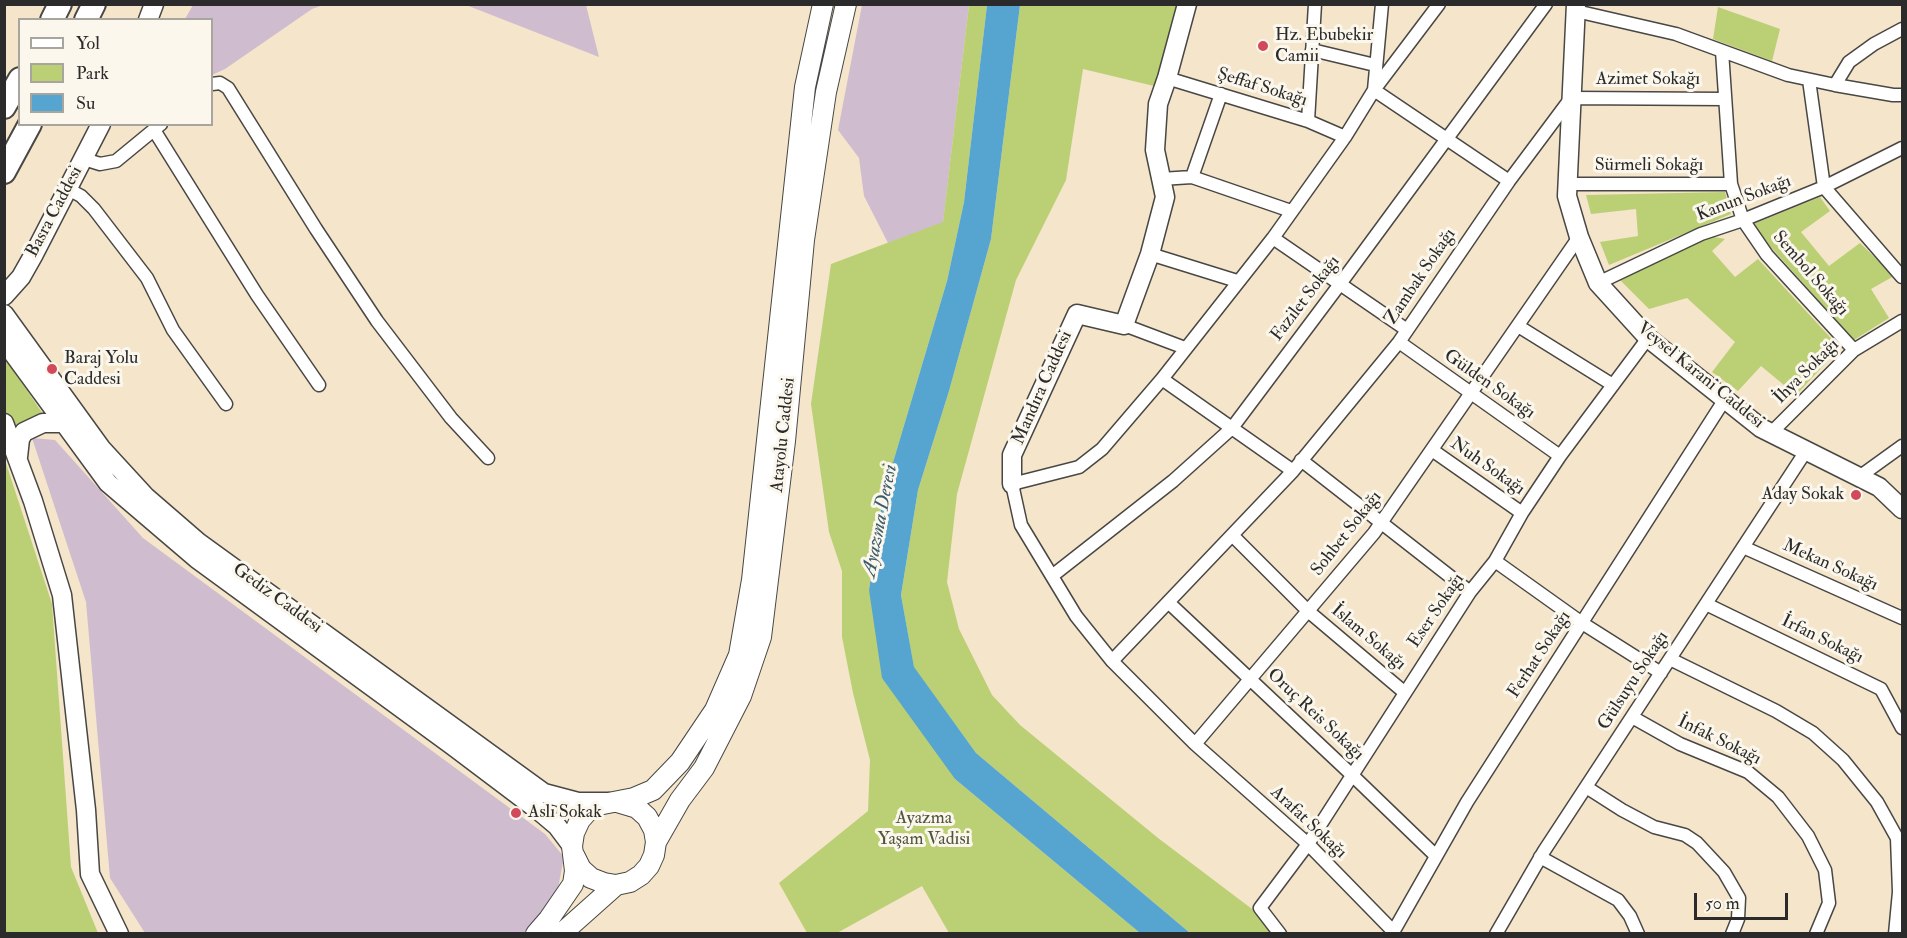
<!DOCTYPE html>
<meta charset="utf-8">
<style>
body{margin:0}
#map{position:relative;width:1907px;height:938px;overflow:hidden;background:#f4e5cb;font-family:"IM FELL Double Pica",serif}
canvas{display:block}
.frame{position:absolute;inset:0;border:6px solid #2b2b2b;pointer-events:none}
.legend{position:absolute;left:18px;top:18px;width:195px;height:108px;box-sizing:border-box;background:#fbf7ec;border:2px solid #a8a59f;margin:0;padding:8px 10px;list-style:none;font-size:18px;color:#2b2b2b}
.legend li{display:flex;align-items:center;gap:12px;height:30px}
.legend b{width:30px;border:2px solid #a8a59f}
.scale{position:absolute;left:1694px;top:893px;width:94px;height:27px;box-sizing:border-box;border:3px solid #2b2b2b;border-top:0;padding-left:8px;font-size:18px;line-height:21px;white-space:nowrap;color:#2b2b2b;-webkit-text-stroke:4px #fbf7ec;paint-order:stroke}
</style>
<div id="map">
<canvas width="1907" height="938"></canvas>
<div class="frame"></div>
<ul class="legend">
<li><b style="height:8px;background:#fff"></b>Yol</li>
<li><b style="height:16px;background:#bbd074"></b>Park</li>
<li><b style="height:16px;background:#56a5d0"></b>Su</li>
</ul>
<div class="scale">50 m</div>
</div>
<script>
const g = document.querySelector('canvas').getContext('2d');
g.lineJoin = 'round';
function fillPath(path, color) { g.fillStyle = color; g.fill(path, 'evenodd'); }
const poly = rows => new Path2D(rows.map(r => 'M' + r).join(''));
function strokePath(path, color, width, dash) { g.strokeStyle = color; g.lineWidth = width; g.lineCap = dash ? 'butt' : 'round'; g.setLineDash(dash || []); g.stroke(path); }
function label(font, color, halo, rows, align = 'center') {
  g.font = font + ' "IM FELL Double Pica",serif'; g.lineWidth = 6; g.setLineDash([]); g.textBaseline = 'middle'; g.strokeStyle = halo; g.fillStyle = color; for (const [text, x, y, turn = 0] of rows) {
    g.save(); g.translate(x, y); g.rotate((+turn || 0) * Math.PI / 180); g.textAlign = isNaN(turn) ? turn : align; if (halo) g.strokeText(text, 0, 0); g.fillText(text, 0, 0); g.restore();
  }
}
fillPath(poly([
 [193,5,193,4,323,5,312,9,225,69,212,75,212,20,185,19],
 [465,5,586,5,599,57,466,5],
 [862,5,969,5,943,223,888,243,864,196,859,158,838,130],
 [32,438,55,440,143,538,545,834,564,857,556,899,528,933,145,933,110,878,86,602]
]), '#cfbdcf');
fillPath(poly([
 [969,5,987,5,964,202,947,281,883,496,869,590,955,779,1140,933,949,933,922,886,837,933,807,933,779,883,868,811,870,760,853,693,842,637,842,571,829,532,811,404,831,264,943,222],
 [1020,5,1180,5,1154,86,1083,69,1066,180,1016,280,957,494,947,582,959,629,992,695,1020,725,1158,838,1252,909,1278,933,1190,933,976,753,914,668,901,595,918,490,949,391,991,239],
 [1718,7,1780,29,1772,61,1713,39],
 [1725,192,1731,214,1609,265,1600,242,1638,236,1636,209,1591,214,1586,195],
 [1820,197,1830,211,1801,232,1829,266,1860,243,1894,276,1871,289,1889,318,1854,340,1751,225],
 [1709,236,1725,239,1712,251,1735,277,1758,259,1840,348,1796,395,1761,366,1738,391,1712,372,1735,342,1687,298,1649,309,1620,280],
 [5,358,45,417,14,438,5,412],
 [4,457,52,604,71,867,98,933,5,933]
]), '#bbd074');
fillPath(poly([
 [987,5,1020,5,991,239,949,391,918,490,901,595,914,667,976,753,1190,933,1140,933,955,779,882,678,869,590,883,496,947,281,964,202]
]), '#56a5d0');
const street = poly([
 [1382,4,1374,90,1509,181],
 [1576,11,1676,34,1788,75,1835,85,1849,62,1874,44,1902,29],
 [1312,50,1375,65],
 [1722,51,1731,184,1743,220,1767,255,1854,350],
 [1167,78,1308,121,1345,137],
 [1809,80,1824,187,1902,277],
 [212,84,220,83,228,88,316,229,377,321,451,418,488,458],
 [1835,85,1893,95,1902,95],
 [1308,121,1315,4],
 [154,130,257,295,319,385],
 [84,159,100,164,116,161,161,124],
 [1192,177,1221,94],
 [1161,179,1192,177,1291,211],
 [1567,184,1731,184],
 [68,189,81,196,94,209,147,278,173,330,226,404],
 [1273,238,1407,330],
 [1150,254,1237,281],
 [1598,283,1701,234,1743,220,1824,187,1902,148],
 [1124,325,1185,348],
 [1518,326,1613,385],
 [1399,342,1560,456],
 [1162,379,1293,471,1112,661,1076,616,1021,525,1012,484,1079,467,1102,449,1162,379],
 [1162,379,1273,238,1345,137,1374,90,1439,4],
 [1771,433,1854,350,1902,321],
 [1432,450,1522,513],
 [1301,460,1470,592],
 [1293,471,1399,342,1509,181,1571,98,1725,99],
 [1859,477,1902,446],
 [1232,535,1308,611,1404,692],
 [1743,547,1902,618],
 [1495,561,1582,623,1661,673],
 [1052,576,1173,481,1232,428,1340,284,1546,4],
 [1168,602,1352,775,1435,855],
 [1706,604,1881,689,1902,728],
 [1670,659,1776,711,1813,733,1843,760,1877,802,1897,838,1899,892,1895,934],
 [1112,661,1195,744,1374,533,1579,237],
 [1632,717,1680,744,1748,772,1778,797,1808,836,1825,870,1829,903,1816,934],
 [1195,744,1308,844,1393,931],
 [1586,787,1622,810,1654,827,1685,835,1697,843,1724,872,1739,898,1738,919,1732,934],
 [1540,857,1618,900,1630,916,1638,934],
 [1280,934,1260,908,1308,844,1470,592,1495,561,1522,513,1560,456,1648,338],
 [1392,934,1467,802,1725,399],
 [1496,934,1544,851,1806,451]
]);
const secondary = poly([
 [1576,4,1567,196,1579,237,1598,283,1648,338,1761,428,1879,487,1902,509],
 [148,20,154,4],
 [4,296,21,277,34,254,101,124],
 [4,314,101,448,146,497,198,542,544,793,578,802,609,802],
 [4,341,108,483,197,559,453,746,538,810,557,826,572,846],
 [4,423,33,501,62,595,86,810,90,874,119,934],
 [18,457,20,439,24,432,43,423,64,423],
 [1012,484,1012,455,1077,314,1124,325,1150,254,1165,197,1155,150,1158,104,1167,78,1187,4]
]);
const primary = poly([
 [656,842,680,800,704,768,741,696,761,637,785,441,804,240,826,92,846,4],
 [574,855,581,869,591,878,604,883,616,885,630,882,641,875,649,866,654,855,656,842,654,830,647,817,637,808,617,802],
 [536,934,549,919,573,884,575,871,572,846,574,833,580,820,588,811,598,805,634,798,653,790,680,762,715,710,739,655,752,580,805,87,823,4],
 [561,934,616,885]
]);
const highway = poly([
 [52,20,60,4],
 [86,20,94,4],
 [4,107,20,79],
 [4,172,30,124]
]);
strokePath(street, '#494743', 15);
strokePath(secondary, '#494743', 21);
strokePath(primary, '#494743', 22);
strokePath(highway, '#494743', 26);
strokePath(street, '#fff', 12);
strokePath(secondary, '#fff', 18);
strokePath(primary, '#fff', 20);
strokePath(highway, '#fff', 22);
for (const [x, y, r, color] of [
 [1263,46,6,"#d1495b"],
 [52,369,6,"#d1495b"],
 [1856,495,6,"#d1495b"],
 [516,813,6,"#d1495b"]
]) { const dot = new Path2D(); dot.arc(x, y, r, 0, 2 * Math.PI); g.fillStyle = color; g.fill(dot); strokePath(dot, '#fbf7ec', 2); }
label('18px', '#2b2b2b', '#fbf7ec', [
 ["Hz. Ebubekir",1275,36],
 ["Camii",1275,57],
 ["Baraj Yolu",64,359],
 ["Caddesi",64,380],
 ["Aday Sokak",1844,495,"right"],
 ["Aslı Sokak",528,813]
], 'left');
label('18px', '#2b2b2b', '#fbf7ec', [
 ["Azimet Sokağı",1648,80],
 ["Şeffaf Sokağı",1262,88,17],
 ["Sürmeli Sokağı",1649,166],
 ["Kanun Sokağı",1744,199,-21],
 ["Basra Caddesi",55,212,-62],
 ["Sembol Sokağı",1810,274,49],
 ["Zambak Sokağı",1421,277,-56],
 ["Fazilet Sokağı",1306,299,-53],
 ["İhya Sokağı",1807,372,-45],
 ["Veysel Karani Caddesi",1700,376,39],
 ["Gülden Sokağı",1489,385,35],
 ["Mandıra Caddesi",1043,388,-66],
 ["Atayolu Caddesi",784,435,-84],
 ["Nuh Sokağı",1487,467,35],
 ["Sohbet Sokağı",1347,534,-52],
 ["Mekan Sokağı",1830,566,24],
 ["Gediz Caddesi",277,599,36],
 ["Eser Sokağı",1437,611,-56],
 ["İslam Sokağı",1368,638,40],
 ["İrfan Sokağı",1822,640,26],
 ["Ferhat Sokağı",1540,655,-57],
 ["Gülsuyu Sokağı",1634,681,-57],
 ["Oruç Reis Sokağı",1315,715,43],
 ["İnfak Sokağı",1719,741,26],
 ["Arafat Sokağı",1308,823,43]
]);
label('18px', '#4f543d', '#fbf7ec', [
 ["Ayazma",924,819],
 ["Yaşam Vadisi",924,840]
]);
label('italic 20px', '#3c5c6d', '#fbf7ec', [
 ["Ayazma Deresi",881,521,-79]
]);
</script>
